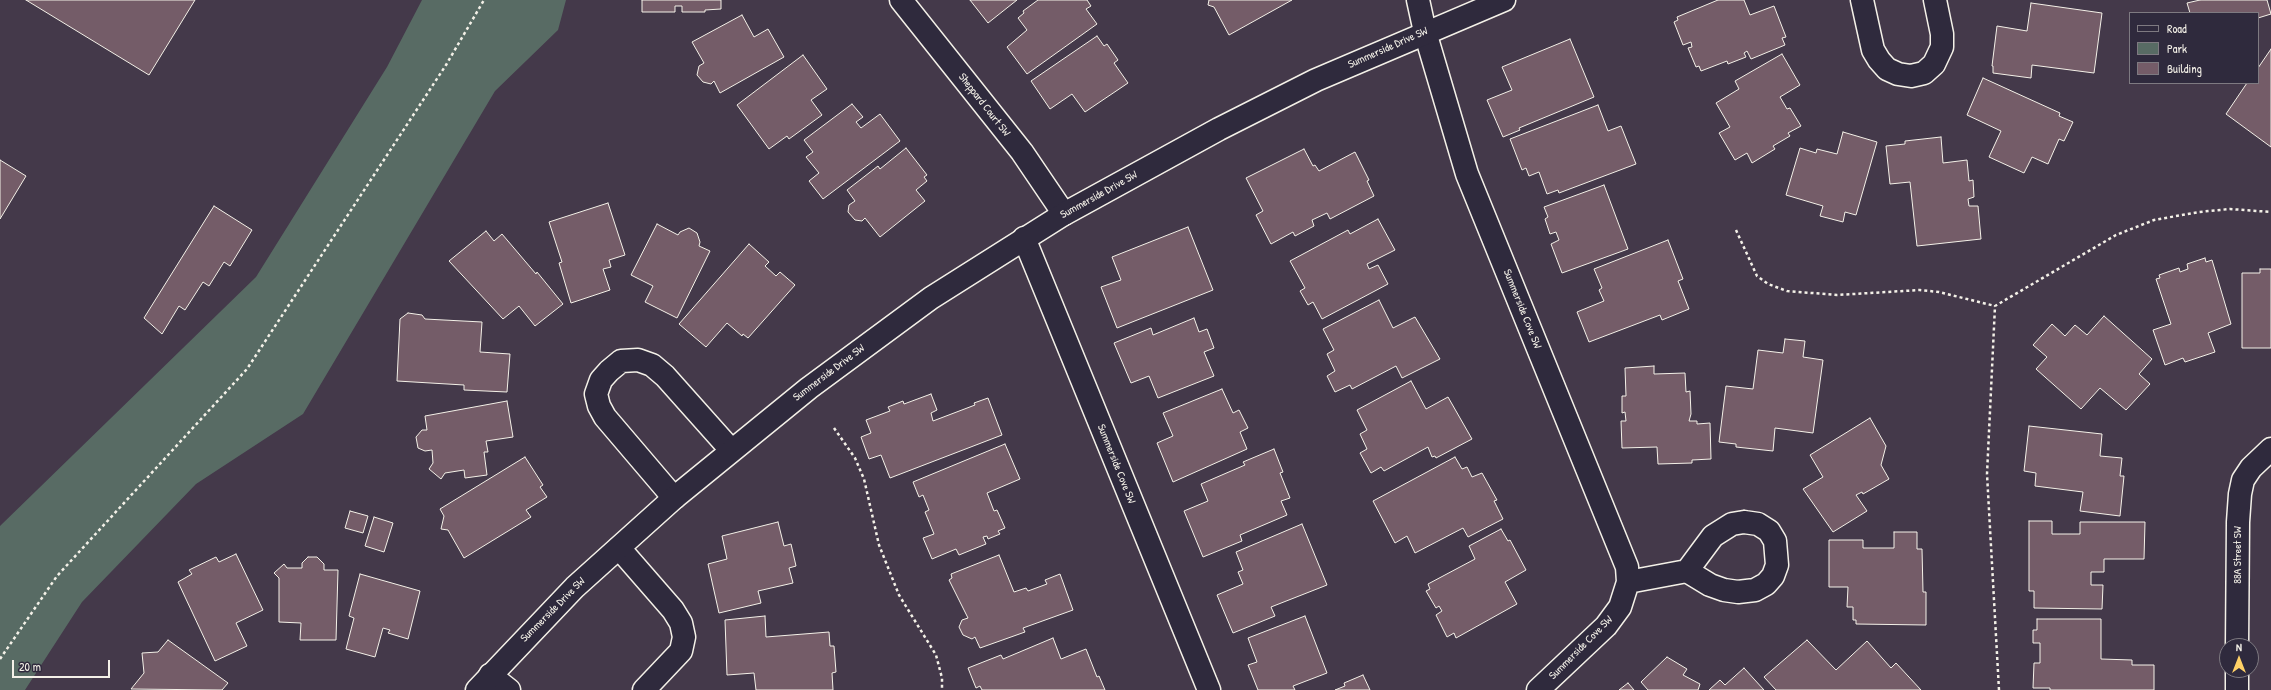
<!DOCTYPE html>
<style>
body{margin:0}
#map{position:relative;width:2271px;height:690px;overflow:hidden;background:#44394a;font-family:"Patrick Hand",sans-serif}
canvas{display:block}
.legend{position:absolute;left:2129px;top:12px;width:130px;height:72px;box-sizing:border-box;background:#2f2a3d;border:1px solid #7e7a81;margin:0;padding:5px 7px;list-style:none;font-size:12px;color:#f4f1e8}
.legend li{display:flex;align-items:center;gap:8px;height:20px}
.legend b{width:20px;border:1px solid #7e7a81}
.north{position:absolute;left:2219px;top:638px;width:40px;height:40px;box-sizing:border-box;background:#2f2a3d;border:1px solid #7e7a81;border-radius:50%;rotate:0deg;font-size:11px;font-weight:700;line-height:16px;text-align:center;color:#f4f1e8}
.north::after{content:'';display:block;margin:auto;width:14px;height:18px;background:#ffd166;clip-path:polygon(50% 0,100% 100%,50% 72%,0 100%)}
.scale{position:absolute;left:12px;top:660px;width:98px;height:18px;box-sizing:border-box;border:2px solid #f4f1e8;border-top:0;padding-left:5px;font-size:12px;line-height:14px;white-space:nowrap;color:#f4f1e8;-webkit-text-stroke:3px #2f2a3d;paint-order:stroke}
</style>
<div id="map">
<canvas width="2271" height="690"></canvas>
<ul class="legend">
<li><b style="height:5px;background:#2f2a3d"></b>Road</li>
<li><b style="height:11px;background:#586b64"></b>Park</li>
<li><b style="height:11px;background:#745c68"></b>Building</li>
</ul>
<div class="north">N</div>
<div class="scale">20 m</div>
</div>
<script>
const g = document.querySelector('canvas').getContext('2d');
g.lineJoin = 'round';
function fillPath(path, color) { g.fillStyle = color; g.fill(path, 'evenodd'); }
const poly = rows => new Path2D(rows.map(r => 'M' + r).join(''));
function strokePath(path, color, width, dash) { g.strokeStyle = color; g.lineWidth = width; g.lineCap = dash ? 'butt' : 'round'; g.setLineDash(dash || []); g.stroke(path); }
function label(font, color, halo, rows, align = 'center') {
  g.font = font + ' "Patrick Hand",sans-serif'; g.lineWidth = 3; g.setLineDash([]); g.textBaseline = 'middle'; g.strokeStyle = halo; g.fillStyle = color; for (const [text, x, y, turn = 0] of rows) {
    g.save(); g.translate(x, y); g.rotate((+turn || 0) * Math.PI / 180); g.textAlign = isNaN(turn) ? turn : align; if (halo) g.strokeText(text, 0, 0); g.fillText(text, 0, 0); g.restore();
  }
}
fillPath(poly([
 [422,0,566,0,558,30,495,91,303,414,196,484,82,602,25,690,0,690,0,526,256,277,387,67]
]), '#586b64');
const building = poly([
 [26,0,195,0,149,75,26,0],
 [642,0,721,0,721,9,705,10,705,12,682,12,682,6,675,6,675,12,642,12,642,0],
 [970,0,1017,0,988,23,970,0],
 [1038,0,1087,0,1091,6,1086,9,1097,24,1027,74,1007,47,1027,30,1018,18,1024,13,1023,11,1038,0],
 [1209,0,1292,0,1229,35,1214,7,1208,5,1209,0],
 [1718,0,1744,0,1750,15,1774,6,1786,37,1782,38,1785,45,1751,59,1747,51,1744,53,1746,57,1728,64,1727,61,1701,71,1699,66,1696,67,1688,48,1692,47,1691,42,1683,45,1674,22,1678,20,1677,17,1718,0],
 [2200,0,2267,0,2271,14,2258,18,2258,13,2190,13,2187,3,2200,0],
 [2031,3,2102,13,2094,73,2032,65,2031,78,1993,73,1993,66,1992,66,1997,26,2027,31,2031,3],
 [742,15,754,37,768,29,784,57,720,93,714,81,711,84,703,82,697,75,699,66,704,63,692,42,742,15],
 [1097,36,1104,46,1107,44,1118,60,1114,63,1128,83,1085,112,1072,94,1050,109,1031,81,1097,36],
 [1570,39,1594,97,1519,128,1520,130,1503,137,1487,100,1512,90,1502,67,1570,39],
 [2271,49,2271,147,2226,114,2247,83,2258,83,2258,68,2271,49],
 [1782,54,1800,85,1780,97,1787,109,1790,108,1801,126,1788,133,1790,136,1773,146,1775,149,1752,163,1747,153,1735,160,1719,133,1730,127,1716,103,1739,89,1735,81,1782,54],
 [803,55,827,89,811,100,822,115,789,139,787,136,769,149,737,105,803,55],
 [1983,78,2060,113,2059,116,2073,122,2064,141,2059,139,2048,164,2032,157,2024,173,1989,157,2001,131,1967,115,1983,78],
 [852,104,863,117,856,122,861,128,880,114,900,141,823,199,809,181,819,173,806,157,813,152,804,140,852,104],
 [1598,105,1608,131,1621,126,1636,164,1559,193,1558,190,1547,194,1539,172,1529,176,1526,168,1522,170,1510,139,1598,105],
 [1843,132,1877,142,1856,215,1845,212,1843,222,1820,216,1823,206,1786,195,1800,148,1816,153,1817,149,1837,154,1843,132],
 [1941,137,1943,163,1967,160,1969,181,1973,180,1974,197,1968,199,1969,206,1978,206,1981,239,1917,246,1910,182,1890,184,1886,146,1905,144,1905,141,1941,137],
 [906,148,927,175,924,177,927,181,916,190,925,201,880,237,865,218,862,221,855,220,848,212,849,205,855,201,847,190,878,166,880,169,906,148],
 [1304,149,1313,166,1315,165,1319,171,1355,152,1369,180,1367,181,1374,196,1330,219,1327,213,1312,220,1314,226,1295,236,1293,232,1271,244,1256,215,1263,211,1246,178,1304,149],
 [0,160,26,176,0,219,0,160],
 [1604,185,1628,249,1562,273,1551,244,1559,240,1556,232,1550,234,1545,219,1548,217,1544,207,1604,185],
 [608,203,625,255,609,260,611,267,603,269,610,290,571,303,559,263,562,262,549,222,608,203],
 [214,206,252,230,230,266,224,262,209,286,203,282,185,310,179,306,162,334,144,318,214,206],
 [1378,219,1395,250,1367,264,1369,269,1378,265,1388,284,1322,319,1313,302,1308,305,1300,291,1305,288,1290,261,1348,230,1350,234,1378,219],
 [657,224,678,235,680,232,689,228,697,233,700,242,699,246,710,251,677,318,645,302,653,286,631,275,657,224],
 [1188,227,1213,290,1117,328,1101,287,1121,280,1112,257,1188,227],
 [486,231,494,241,502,234,536,274,537,272,563,304,535,326,519,306,503,319,449,261,486,231],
 [1668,240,1683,279,1678,281,1689,309,1662,320,1660,315,1589,342,1577,312,1604,301,1599,290,1602,288,1594,269,1668,240],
 [749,244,769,262,765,266,776,276,780,272,795,285,748,338,743,334,742,336,727,323,706,347,679,324,749,244],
 [2205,258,2206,262,2212,260,2231,324,2208,333,2215,352,2185,362,2183,358,2165,365,2153,330,2171,324,2156,279,2160,278,2159,275,2179,268,2180,272,2188,269,2187,264,2205,258],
 [2260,269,2271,269,2271,348,2242,348,2242,273,2260,273,2260,269],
 [1379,300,1393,328,1415,317,1440,359,1402,378,1396,366,1352,389,1350,385,1335,392,1327,376,1335,371,1327,354,1334,350,1323,329,1379,300],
 [408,313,422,315,425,319,482,322,480,352,510,354,507,392,464,390,464,385,397,381,400,319,408,313],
 [2104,316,2152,359,2139,374,2150,384,2126,410,2100,388,2081,409,2036,369,2047,357,2033,345,2052,324,2065,336,2075,325,2087,335,2104,316],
 [1194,318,1199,332,1207,329,1214,348,1204,352,1214,376,1158,398,1149,376,1131,383,1114,343,1151,328,1153,335,1194,318],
 [1785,339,1805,341,1803,357,1823,360,1813,433,1775,428,1773,451,1736,447,1736,444,1719,442,1726,386,1753,389,1758,350,1783,353,1785,339],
 [1654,366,1654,374,1685,373,1686,392,1690,391,1691,414,1689,421,1697,421,1697,424,1710,423,1711,459,1692,460,1692,463,1658,464,1657,447,1622,448,1621,421,1626,421,1625,412,1622,413,1622,396,1626,396,1625,368,1654,366],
 [1411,381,1426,409,1448,397,1472,439,1436,458,1435,456,1432,457,1428,447,1384,471,1381,467,1371,473,1360,453,1367,449,1360,434,1367,430,1357,410,1411,381],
 [1222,389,1233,413,1239,410,1248,428,1240,432,1247,449,1173,482,1157,443,1173,436,1163,413,1222,389],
 [931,394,937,410,931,413,933,421,975,405,974,403,988,398,1002,435,890,478,881,455,869,459,861,437,871,433,866,420,890,411,888,407,903,401,904,404,931,394],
 [507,401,513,437,486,441,488,452,484,452,487,475,465,478,464,470,445,473,441,479,429,469,433,463,432,450,425,451,418,448,416,437,422,430,427,430,425,416,507,401],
 [1870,418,1886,446,1881,465,1889,479,1863,494,1862,492,1856,495,1867,511,1833,532,1803,489,1823,477,1810,455,1870,418],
 [2029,426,2102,434,2100,456,2122,458,2120,476,2124,476,2120,516,2080,511,2083,492,2035,486,2036,473,2024,471,2029,426],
 [1005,444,1020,479,987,493,994,511,997,510,1005,528,998,531,1000,534,988,539,987,536,983,537,986,544,959,555,956,549,932,559,923,538,934,534,925,512,929,510,923,495,919,497,913,482,1005,444],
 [1274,449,1283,472,1280,473,1290,498,1281,501,1287,515,1240,535,1242,541,1203,557,1184,511,1208,501,1201,484,1245,465,1243,462,1274,449],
 [525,457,543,485,540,487,547,497,526,510,531,517,464,558,448,530,441,529,444,516,440,509,525,457],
 [1455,457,1462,469,1467,467,1472,477,1482,473,1497,500,1494,501,1503,519,1468,537,1463,528,1415,553,1407,536,1395,543,1373,501,1455,457],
 [350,511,368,516,363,533,345,528,350,511],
 [374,517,393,523,384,552,365,546,374,517],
 [2029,521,2052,521,2052,534,2080,534,2080,522,2145,522,2144,559,2104,559,2104,572,2091,572,2091,585,2103,585,2102,609,2034,608,2034,591,2029,591,2029,521],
 [778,522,784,546,791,544,796,566,789,568,793,583,758,591,761,603,719,613,708,564,727,559,722,536,778,522],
 [1302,524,1327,585,1271,607,1275,616,1233,633,1217,595,1243,584,1238,572,1243,570,1236,552,1302,524],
 [1501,529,1508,541,1510,540,1526,570,1505,582,1517,604,1456,638,1454,633,1447,637,1436,615,1442,611,1439,606,1436,608,1426,591,1430,589,1428,584,1475,559,1469,546,1501,529],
 [1894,532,1917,532,1917,549,1922,549,1923,592,1926,592,1926,625,1856,624,1856,620,1853,620,1853,607,1847,607,1848,587,1829,587,1829,540,1863,540,1863,548,1894,548,1894,532],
 [236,554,263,610,236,623,247,646,215,661,178,582,192,574,189,570,216,557,219,562,236,554],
 [999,555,1014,592,1026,588,1028,591,1047,584,1045,580,1060,574,1073,610,1023,628,1025,632,980,648,975,637,972,639,963,635,959,627,962,620,968,618,949,580,952,578,951,574,999,555],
 [308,557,317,557,324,564,324,570,338,570,336,640,300,640,301,623,279,622,279,578,274,573,284,564,287,568,302,568,302,563,308,557],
 [360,574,420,591,408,639,388,633,390,630,383,628,375,657,346,649,354,618,349,616,360,574],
 [765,616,766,637,829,632,830,646,834,646,836,672,832,673,833,690,756,690,754,673,727,675,725,620,765,616],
 [1305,616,1327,673,1293,686,1295,690,1258,690,1248,665,1257,662,1248,638,1305,616],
 [2037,619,2101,619,2101,659,2132,660,2132,665,2154,665,2154,690,2050,690,2050,688,2033,688,2034,663,2040,663,2040,643,2033,643,2033,630,2037,630,2037,619],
 [1053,638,1061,659,1086,649,1097,677,1099,676,1105,690,982,690,980,686,976,688,968,668,1001,655,1003,659,1053,638],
 [168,640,228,683,222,690,131,689,144,673,142,653,158,652,168,640],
 [1807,640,1836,670,1867,641,1891,668,1896,663,1921,690,1776,690,1764,677,1807,640],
 [1667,657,1687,669,1683,675,1700,684,1698,690,1648,690,1641,682,1667,657],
 [1744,668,1764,690,1709,690,1720,680,1725,685,1744,668],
 [1363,675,1370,690,1335,690,1345,686,1344,683,1363,675],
 [1628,683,1634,690,1619,690,1628,683]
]);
fillPath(building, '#745c68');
strokePath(building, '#f4f1e8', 1);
const minor = poly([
 [901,0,1022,152,1064,214],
 [1418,0,1425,32,1467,174,1627,567,1628,582,1620,607,1606,626,1538,690],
 [1862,0,1873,50,1879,60,1887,69,1898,74,1911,76,1924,73,1934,64,1942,47,1942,34,1935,0],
 [1024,238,1209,690],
 [674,498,605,417,599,406,596,394,601,380,609,371,621,361,638,360,652,365,665,376,731,450],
 [1744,522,1758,524,1769,531,1775,541,1777,565,1773,576,1766,584,1755,590,1738,592,1724,590,1710,585,1687,571,1713,536,1732,524,1744,522],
 [619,548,673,610,681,623,684,637,681,651,644,690],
 [1628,582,1687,571],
 [2237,646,2238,522,2240,494,2243,480,2251,468,2271,449],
 [490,675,509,690],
 [2237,690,2237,670]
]);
const tertiary = poly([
 [477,690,575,587,674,498,809,388,931,298,1064,214,1219,129,1316,80,1504,0]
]);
strokePath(minor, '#f4f1e8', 25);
strokePath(tertiary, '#f4f1e8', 25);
strokePath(poly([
 [1736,230,1757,276,1768,284,1787,291,1837,295,1920,290,1939,292,1995,306],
 [834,428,855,458,864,479,879,545,899,595,936,655,942,678,942,690],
 [0,659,57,576,247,369,446,65,484,0],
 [1999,690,1987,474,1995,306,2116,235,2154,220,2199,212,2230,209,2271,212]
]), '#f4f1e8', 2.5, [3, 3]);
strokePath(minor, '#2f2a3d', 22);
strokePath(tertiary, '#2f2a3d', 22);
label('11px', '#f4f1e8', '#2f2a3d', [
 ["Summerside Drive SW",1388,48,-24],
 ["Sheppard Court SW",984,105,52],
 ["Summerside Drive SW",1099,195,-29],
 ["Summerside Cove SW",1522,309,68],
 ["Summerside Drive SW",829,373,-37],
 ["Summerside Cove SW",1116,464,68],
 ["88A Street SW",2238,555,-90],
 ["Summerside Drive SW",553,610,-45],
 ["Summerside Cove SW",1581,648,-45]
]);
</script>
